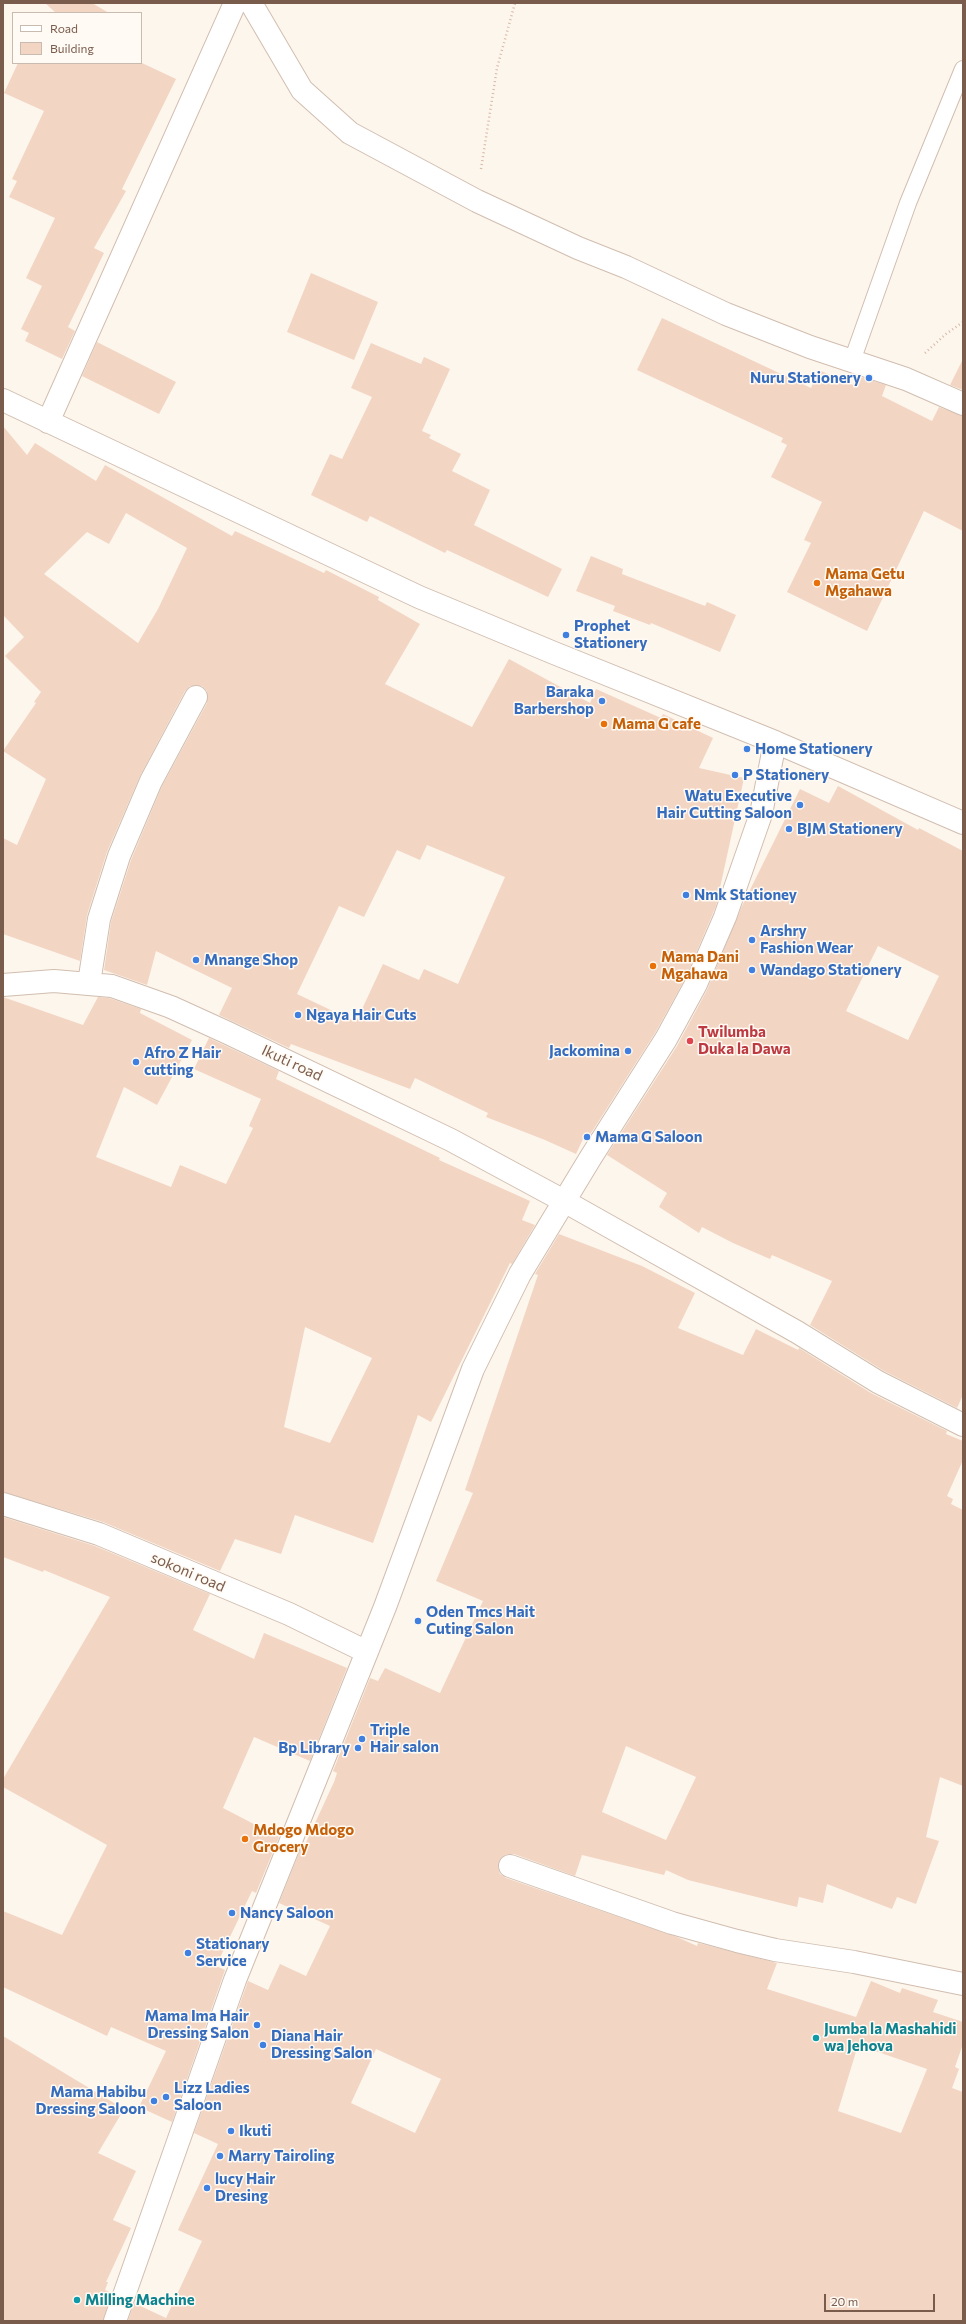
<!DOCTYPE html>
<style>
body{margin:0}
#map{position:relative;width:966px;height:2324px;overflow:hidden;background:#fdf6ec;font-family:Commissioner,sans-serif}
canvas{display:block}
.frame{position:absolute;inset:0;border:4px solid #7a5c4d;pointer-events:none}
.legend{position:absolute;left:12px;top:12px;width:130px;height:52px;box-sizing:border-box;background:#fffaf3;border:1px solid #cabbb1;margin:0;padding:5px 7px;list-style:none;font-size:12px;color:#7a5c4d}
.legend li{display:flex;align-items:center;gap:8px;height:20px}
.legend b{width:20px;border:1px solid #cabbb1}
.scale{position:absolute;left:824px;top:2294px;width:111px;height:18px;box-sizing:border-box;border:2px solid #7a5c4d;border-top:0;padding-left:5px;font-size:12px;line-height:14px;white-space:nowrap;color:#7a5c4d;-webkit-text-stroke:3px #fffaf3;paint-order:stroke}
</style>
<div id="map">
<canvas width="966" height="2324"></canvas>
<div class="frame"></div>
<ul class="legend">
<li><b style="height:5px;background:#fff"></b>Road</li>
<li><b style="height:11px;background:#f3d5c3"></b>Building</li>
</ul>
<div class="scale">20 m</div>
</div>
<script>
const g = document.querySelector('canvas').getContext('2d');
g.lineJoin = 'round';
function fillPath(path, color) { g.fillStyle = color; g.fill(path, 'evenodd'); }
const poly = rows => new Path2D(rows.map(r => 'M' + r).join(''));
function strokePath(path, color, width, dash) { g.strokeStyle = color; g.lineWidth = width; g.lineCap = dash ? 'butt' : 'round'; g.setLineDash(dash || []); g.stroke(path); }
function label(font, color, halo, rows, align = 'center') {
  g.font = font + ' Commissioner,sans-serif'; g.lineWidth = 3; g.setLineDash([]); g.textBaseline = 'middle'; g.strokeStyle = halo; g.fillStyle = color; for (const [text, x, y, turn = 0] of rows) {
    g.save(); g.translate(x, y); g.rotate((+turn || 0) * Math.PI / 180); g.textAlign = isNaN(turn) ? turn : align; if (halo) g.strokeText(text, 0, 0); g.fillText(text, 0, 0); g.restore();
  }
}
fillPath(poly([
 [45,3,92,3,109,13,56,13],
 [18,63,142,63,176,79,122,189,126,191,94,248,104,253,68,327,75,331,62,359,25,341,29,333,21,329,42,286,26,278,55,218,9,197,17,181,12,179,44,111,4,93],
 [311,273,378,302,354,360,287,332],
 [662,318,811,388,819,370,853,385,857,376,886,385,882,396,932,421,939,407,963,416,963,531,924,511,867,631,787,592,811,543,804,540,822,502,771,477,787,445,781,442,783,438,637,370],
 [97,342,176,382,159,414,82,376],
 [371,343,421,364,424,357,450,369,422,431,431,435,429,438,461,454,452,471,490,490,474,525,562,569,548,597,447,550,445,553,370,516,367,522,311,495,330,454,342,459,372,397,351,388],
 [963,359,963,390,950,385],
 [3,426,27,455,35,443,96,481,105,465,232,536,235,531,324,573,326,570,379,597,378,600,420,624,385,684,472,727,509,659,590,703,596,689,661,718,663,714,713,738,699,768,744,778,716,906,685,979,655,1033,586,1141,583,1139,576,1154,545,1140,486,1117,488,1113,415,1078,410,1089,291,1044,289,1048,219,1015,232,988,156,951,147,985,104,970,111,922,131,860,162,786,207,703,207,691,202,686,190,686,185,691,140,776,107,852,87,915,80,961,3,934,3,838,17,845,46,779,3,751,36,703,34,702,41,692,5,656,24,637,3,615],
 [126,513,187,548,158,609,138,643,44,574,87,532,109,544],
 [427,845,505,877,458,984,424,969,419,980,383,964,356,1022,297,994,339,906,364,917,397,850,420,860],
 [591,556,623,569,622,574,705,606,707,602,736,615,720,652,651,623,650,625,613,611,615,606,576,591],
 [838,786,918,830,919,828,963,851,963,1395,957,1408,884,1371,810,1325,832,1281,772,1255,770,1259,733,1243,702,1227,699,1233,659,1207,667,1193,607,1155,677,1046,707,990,741,908,800,789,829,803],
 [878,946,939,976,908,1040,846,1011],
 [3,997,83,1025,98,997,109,998,141,1009,140,1013,192,1040,157,1105,124,1087,96,1157,171,1187,180,1165,226,1184,253,1128,249,1126,261,1099,194,1069,209,1038,279,1071,276,1079,440,1158,439,1160,530,1201,522,1220,535,1225,512,1264,510,1263,431,1422,418,1415,373,1543,295,1515,281,1554,235,1539,220,1571,103,1522,3,1492],
 [305,1327,372,1358,330,1443,284,1427],
 [559,1234,642,1266,695,1293,678,1328,743,1355,756,1329,798,1350,799,1348,871,1393,947,1431,946,1434,963,1441,963,1460,947,1496,953,1499,951,1504,963,1510,963,1786,940,1777,926,1837,939,1841,916,1904,897,1897,892,1909,827,1884,823,1903,799,1897,797,1907,688,1880,666,1870,664,1875,582,1855,575,1876,514,1854,507,1854,502,1857,498,1868,500,1874,506,1878,677,1937,697,1946,698,1943,777,1963,767,1989,856,2017,871,1981,900,1993,902,1988,938,2000,933,2012,963,2022,963,2044,955,2067,959,2069,952,2088,963,2092,963,2321,128,2321,134,2303,166,2318,202,2241,178,2230,218,2144,194,2133,248,1981,268,1990,280,1964,306,1976,330,1926,279,1903,301,1848,303,1849,334,1782,337,1773,333,1771,370,1678,378,1681,385,1668,440,1693,483,1601,436,1581,473,1493,465,1490,538,1275,535,1274],
 [626,1746,696,1777,666,1840,602,1812],
 [858,2045,927,2069,901,2133,838,2111],
 [376,2049,441,2079,415,2133,351,2103],
 [3,1517,95,1546,210,1594,193,1630,254,1659,264,1633,347,1668,310,1761,254,1737,223,1808,279,1837,256,1893,252,1891,216,1966,225,1970,172,2122,139,2107,166,2051,111,2027,107,2036,3,1987,3,1911,62,1935,107,1845,3,1787,3,1779,110,1597,44,1570,43,1572,3,1557],
 [3,2036,124,2109,98,2153,136,2171,113,2220,131,2228,106,2282,108,2282,105,2290,112,2293,103,2321,3,2321]
]), '#f3d5c3');
const lane = poly([
 [852,361,908,203,963,69]
]);
const street = poly([
 [251,3,302,90,350,133,477,201,578,248,626,267,726,314,810,347,906,379,963,404],
 [3,400,419,597,554,653,775,742,963,823],
 [48,422,235,3],
 [89,983,99,919,119,856,151,781,196,697],
 [3,985,54,981,112,986,171,1007,228,1033,451,1140,564,1201,797,1332,878,1382,963,1425],
 [3,1504,99,1534,289,1614,367,1652],
 [510,1866,672,1923,737,1941,775,1950,854,1962,963,1984],
 [115,2321,235,1980,385,1607,473,1369,520,1274,591,1157,666,1039,696,984,725,917,761,814,775,742]
]);
strokePath(lane, '#d1beb0', 18);
strokePath(street, '#d1beb0', 24);
strokePath(poly([
 [481,169,497,68,515,3],
 [925,353,946,334,963,322]
]), '#d9b8a5', 2.5, [1, 3]);
strokePath(lane, '#fff', 16);
strokePath(street, '#fff', 22);
for (const [x, y, r, color] of [
 [869,378,4,"#3f7fe0"],
 [817,583,4,"#e8710a"],
 [566,635,4,"#3f7fe0"],
 [602,701,4,"#3f7fe0"],
 [604,724,4,"#e8710a"],
 [747,749,4,"#3f7fe0"],
 [735,775,4,"#3f7fe0"],
 [800,805,4,"#3f7fe0"],
 [789,829,4,"#3f7fe0"],
 [686,895,4,"#3f7fe0"],
 [752,940,4,"#3f7fe0"],
 [196,960,4,"#3f7fe0"],
 [653,966,4,"#e8710a"],
 [752,970,4,"#3f7fe0"],
 [298,1015,4,"#3f7fe0"],
 [690,1041,4,"#e0444e"],
 [628,1051,4,"#3f7fe0"],
 [136,1062,4,"#3f7fe0"],
 [587,1137,4,"#3f7fe0"],
 [418,1621,4,"#3f7fe0"],
 [362,1739,4,"#3f7fe0"],
 [358,1748,4,"#3f7fe0"],
 [245,1839,4,"#e8710a"],
 [232,1913,4,"#3f7fe0"],
 [188,1953,4,"#3f7fe0"],
 [257,2025,4,"#3f7fe0"],
 [816,2038,4,"#0f9aa8"],
 [263,2045,4,"#3f7fe0"],
 [166,2097,4,"#3f7fe0"],
 [154,2101,4,"#3f7fe0"],
 [231,2131,4,"#3f7fe0"],
 [220,2156,4,"#3f7fe0"],
 [207,2188,4,"#3f7fe0"],
 [77,2300,4,"#0f9aa8"]
]) { const dot = new Path2D(); dot.arc(x, y, r, 0, 2 * Math.PI); g.fillStyle = color; g.fill(dot); strokePath(dot, '#fffaf3', 1.5); }
label('bold 15px', '#366cbe', '#fffaf3', [
 ["Nuru Stationery",861,378,"right"],
 ["Prophet",574,626],
 ["Stationery",574,643],
 ["Baraka",594,692,"right"],
 ["Barbershop",594,709,"right"],
 ["Home Stationery",755,749],
 ["P Stationery",743,775],
 ["Watu Executive",792,796,"right"],
 ["Hair Cutting Saloon",792,813,"right"],
 ["BJM Stationery",797,829],
 ["Nmk Stationey",694,895],
 ["Arshry",760,931],
 ["Fashion Wear",760,948],
 ["Mnange Shop",204,960],
 ["Wandago Stationery",760,970],
 ["Ngaya Hair Cuts",306,1015],
 ["Jackomina",620,1051,"right"],
 ["Afro Z Hair",144,1053],
 ["cutting",144,1070],
 ["Mama G Saloon",595,1137],
 ["Oden Tmcs Hait",426,1612],
 ["Cuting Salon",426,1629],
 ["Triple",370,1730],
 ["Hair salon",370,1747],
 ["Bp Library",350,1748,"right"],
 ["Nancy Saloon",240,1913],
 ["Stationary",196,1944],
 ["Service",196,1961],
 ["Mama Ima Hair",249,2016,"right"],
 ["Dressing Salon",249,2033,"right"],
 ["Diana Hair",271,2036],
 ["Dressing Salon",271,2053],
 ["Lizz Ladies",174,2088],
 ["Saloon",174,2105],
 ["Mama Habibu",146,2092,"right"],
 ["Dressing Saloon",146,2109,"right"],
 ["Ikuti",239,2131],
 ["Marry Tairoling",228,2156],
 ["lucy Hair",215,2179],
 ["Dresing",215,2196]
], 'left');
label('bold 15px', '#c56008', '#fffaf3', [
 ["Mama Getu",825,574],
 ["Mgahawa",825,591],
 ["Mama G cafe",612,724],
 ["Mama Dani",661,957],
 ["Mgahawa",661,974],
 ["Mdogo Mdogo",253,1830],
 ["Grocery",253,1847]
], 'left');
label('bold 15px', '#be3a42', '#fffaf3', [
 ["Twilumba",698,1032],
 ["Duka la Dawa",698,1049]
], 'left');
label('15px', '#7a5c4d', '#fffaf3', [
 ["Ikuti road",292,1063,25],
 ["sokoni road",188,1572,23]
]);
label('bold 15px', '#0d838f', '#fffaf3', [
 ["Jumba la Mashahidi",824,2029],
 ["wa Jehova",824,2046],
 ["Milling Machine",85,2300]
], 'left');
</script>
